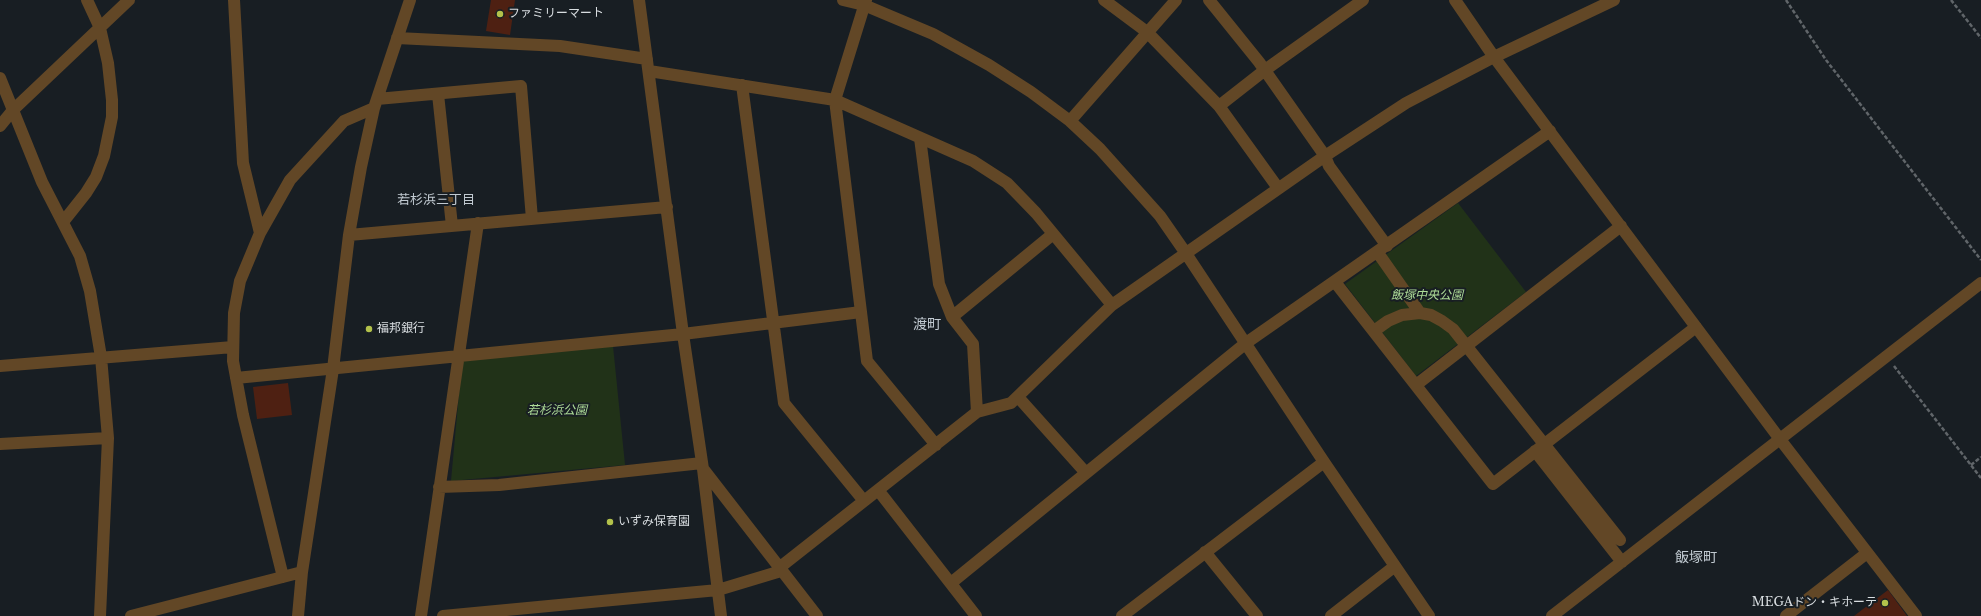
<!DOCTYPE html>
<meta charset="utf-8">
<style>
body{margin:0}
canvas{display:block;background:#181e23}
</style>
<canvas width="1981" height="616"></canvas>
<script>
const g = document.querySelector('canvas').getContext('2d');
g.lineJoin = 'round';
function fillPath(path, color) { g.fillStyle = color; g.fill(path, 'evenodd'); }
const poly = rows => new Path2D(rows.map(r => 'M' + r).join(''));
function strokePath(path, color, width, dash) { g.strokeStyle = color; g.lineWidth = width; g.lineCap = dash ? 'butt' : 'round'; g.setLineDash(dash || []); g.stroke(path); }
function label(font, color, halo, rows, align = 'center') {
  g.font = font + ' "Libre Baskerville","Noto Sans JP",serif'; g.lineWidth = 4; g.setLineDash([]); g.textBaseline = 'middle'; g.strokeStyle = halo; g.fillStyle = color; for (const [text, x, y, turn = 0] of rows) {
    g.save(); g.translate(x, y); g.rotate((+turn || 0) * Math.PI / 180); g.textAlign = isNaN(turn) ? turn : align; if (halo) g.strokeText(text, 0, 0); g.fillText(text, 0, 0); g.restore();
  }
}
fillPath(poly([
 [1458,203,1526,292,1416,376,1345,284],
 [613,346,625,465,451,481,462,361]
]), '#213218');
fillPath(poly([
 [491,0,515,0,510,35,486,31],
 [288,383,292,415,257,419,253,387],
 [1888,590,1907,616,1854,616]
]), '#4e2012');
strokePath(poly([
 [1786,0,1826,60,1981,260],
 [1951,0,1981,38],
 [1894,366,1981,478],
 [1971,465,1981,457]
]), '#606569', 2.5, [4, 2]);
strokePath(poly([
 [234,0,243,163,260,233],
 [639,0,683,334,703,469,721,616],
 [843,0,864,5,933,34,989,65,1031,92,1070,121,1100,149,1160,216,1185,252,1324,462,1429,616],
 [866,0,835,100,867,361,936,445],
 [1104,0,1147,32,1219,106,1278,188],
 [1209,0,1259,62,1325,156,1329,166,1387,246],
 [1455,0,1494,57,1779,438,1916,616],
 [397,38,560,46,647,59],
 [649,71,835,100,973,161,1007,183,1036,213,1112,305],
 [0,78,42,182,80,256,90,291,101,357,108,438,100,616],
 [742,85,784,403,864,501],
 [438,94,452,226],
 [377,99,521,86,532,219],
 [1219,106,1265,70,1363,0],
 [1070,121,1176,0],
 [0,126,13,110,129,0],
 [920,138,939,284,952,317,973,344,977,412],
 [63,222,86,193,96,177,104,156,112,117,112,100,108,63,100,28,87,0],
 [349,235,667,207],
 [1378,253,1420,313,1431,315,1442,321,1453,329,1620,540],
 [1335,282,1493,484,1696,327],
 [952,317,1053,234],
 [1374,331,1388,321,1402,315,1420,313],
 [0,366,233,347],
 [236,378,683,334,861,312],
 [1416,385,1621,226],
 [1018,397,1086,473],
 [0,444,108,438],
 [1535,451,1622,562],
 [704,470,817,616],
 [439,487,499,485,702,463],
 [878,490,976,616],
 [1205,552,1257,616],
 [779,568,977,412,1011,403,1112,305,1325,156,1406,103,1494,57,1614,0],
 [283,577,243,415,233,361,234,313,240,281,260,233,290,180,344,121,374,108],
 [951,583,1246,343,1550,131],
 [131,616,302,572],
 [298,616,302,572,333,369,349,235,361,167,374,108,410,0],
 [421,616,478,223],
 [443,616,718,590,781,571],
 [1122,616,1324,462],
 [1331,616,1395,566],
 [1552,616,1981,283],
 [1786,616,1867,553]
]), '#624726', 12);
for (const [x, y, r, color] of [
 [500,14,4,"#b3c24b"],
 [369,329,4,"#b3c24b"],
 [610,522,4,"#b3c24b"],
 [1885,603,4,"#b3c24b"]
]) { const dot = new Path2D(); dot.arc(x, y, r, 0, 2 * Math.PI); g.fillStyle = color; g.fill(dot); strokePath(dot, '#181e23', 1.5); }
label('12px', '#d8dde0', '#181e23', [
 ["ファミリーマート",508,14],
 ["福邦銀行",377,329],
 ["いずみ保育園",618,522],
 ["MEGAドン・キホーテ",1877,603,"right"]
], 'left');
label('italic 12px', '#addb97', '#181e23', [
 ["飯塚中央公園",1427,296],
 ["若杉浜公園",557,411]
]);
label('13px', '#c1cad1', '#181e23', [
 ["若杉浜三丁目",436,200]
]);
label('14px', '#c1cad1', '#181e23', [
 ["渡町",927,325],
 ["飯塚町",1696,558]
]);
</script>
